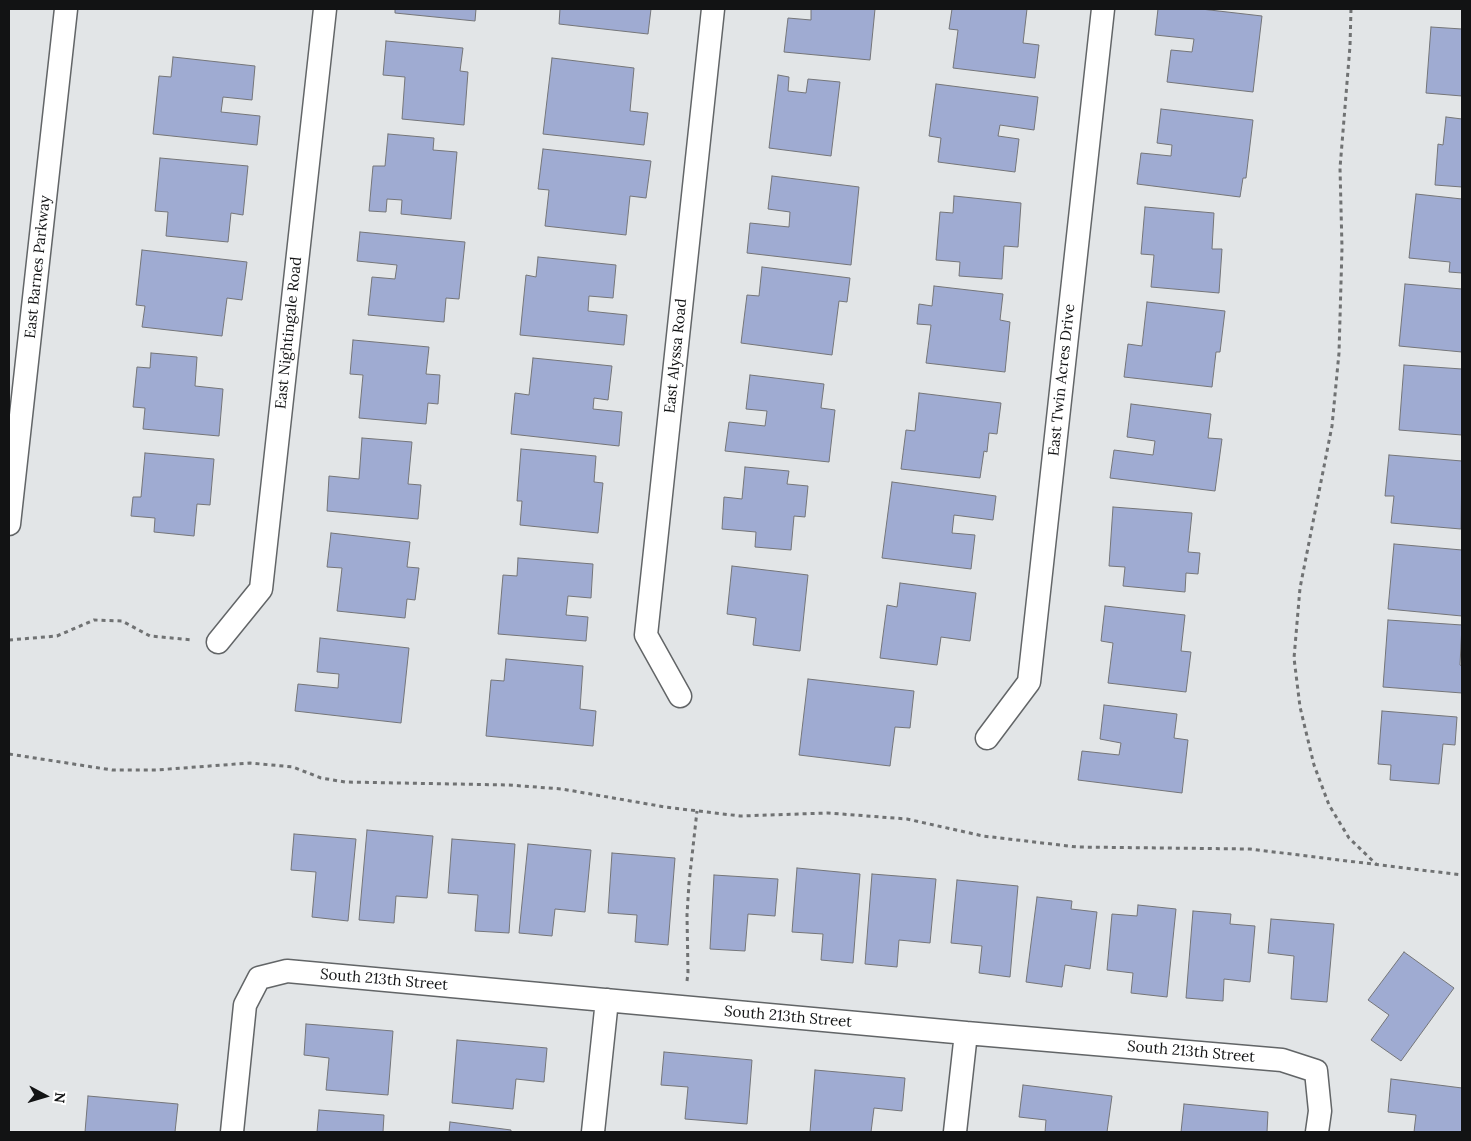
<!DOCTYPE html>
<style>
body{margin:0}
#map{position:relative;width:1471px;height:1141px;overflow:hidden;background:#e2e5e7;font-family:Lora,serif}
canvas{display:block}
.frame{position:absolute;inset:0;border:10px solid #121314;pointer-events:none}
.north{position:absolute;left:20px;top:1071px;width:50px;height:50px;-webkit-text-stroke:4px #fff;paint-order:stroke;rotate:96deg;font-size:14px;font-weight:700;line-height:20px;text-align:center;color:#121314}
.north::after{content:'';display:block;margin:auto;width:18px;height:22px;background:#121314;clip-path:polygon(50% 0,100% 100%,50% 72%,0 100%)}
</style>
<div id="map">
<canvas width="1471" height="1141"></canvas>
<div class="frame"></div>
<div class="north">N</div>
</div>
<script>
const g = document.querySelector('canvas').getContext('2d');
g.lineJoin = 'round';
function fillPath(path, color) { g.fillStyle = color; g.fill(path, 'evenodd'); }
const poly = rows => new Path2D(rows.map(r => 'M' + r).join(''));
function strokePath(path, color, width, dash) { g.strokeStyle = color; g.lineWidth = width; g.lineCap = dash ? 'butt' : 'round'; g.setLineDash(dash || []); g.stroke(path); }
function label(font, color, halo, rows, align = 'center') {
  g.font = font + ' Lora,serif'; g.lineWidth = 4; g.setLineDash([]); g.textBaseline = 'middle'; g.strokeStyle = halo; g.fillStyle = color; for (const [text, x, y, turn = 0] of rows) {
    g.save(); g.translate(x, y); g.rotate((+turn || 0) * Math.PI / 180); g.textAlign = isNaN(turn) ? turn : align; if (halo) g.strokeText(text, 0, 0); g.fillText(text, 0, 0); g.restore();
  }
}
const building = poly([
 [395,9,476,9,475,21,395,13,395,9],
 [560,9,651,9,648,34,559,24,560,9],
 [811,9,875,9,870,60,784,52,788,18,811,20,811,9],
 [952,9,1027,9,1023,43,1039,45,1035,78,953,68,958,30,949,29,952,9],
 [1158,9,1201,9,1262,16,1253,92,1167,82,1171,50,1192,52,1194,39,1155,35,1158,9],
 [1431,27,1462,29,1462,96,1426,93,1431,27],
 [386,41,463,48,460,71,468,72,464,125,402,119,405,77,383,75,386,41],
 [173,57,255,66,252,100,223,97,221,112,260,116,257,145,153,134,159,76,171,77,173,57],
 [552,58,634,68,630,111,648,113,644,145,543,134,552,58],
 [778,75,789,77,788,91,806,93,808,79,840,82,831,156,769,148,778,75],
 [936,84,1038,97,1034,130,1000,125,998,136,1019,139,1015,172,938,162,941,138,929,136,936,84],
 [1161,109,1253,120,1246,178,1243,178,1240,197,1137,184,1141,153,1171,156,1172,145,1157,143,1161,109],
 [1446,117,1462,119,1462,187,1435,185,1438,144,1443,145,1446,117],
 [388,134,434,138,433,150,457,152,451,219,401,214,402,200,387,199,386,212,369,211,373,166,385,166,388,134],
 [543,149,651,161,646,198,630,196,626,235,545,226,549,190,538,189,543,149],
 [160,158,248,166,243,215,231,213,228,242,166,236,168,212,155,211,160,158],
 [772,176,859,187,851,265,747,253,750,223,789,227,790,212,768,209,772,176],
 [1416,194,1462,199,1462,273,1449,272,1450,262,1409,258,1416,194],
 [954,196,1021,203,1018,247,1004,246,1002,279,959,276,960,262,936,260,940,212,953,213,954,196],
 [1145,207,1214,213,1212,249,1222,249,1219,293,1151,287,1154,255,1141,254,1145,207],
 [360,232,465,242,459,299,446,298,444,322,368,315,372,277,395,279,397,265,357,261,360,232],
 [142,250,247,262,242,300,227,298,222,336,142,327,145,306,136,305,142,250],
 [538,257,616,265,613,298,589,296,588,311,627,315,624,345,520,335,526,275,536,277,538,257],
 [762,267,850,278,847,302,839,301,832,355,741,343,747,295,759,296,762,267],
 [1405,284,1462,289,1462,352,1399,346,1405,284],
 [934,286,1003,294,1000,320,1010,322,1005,372,926,363,931,325,917,324,919,304,932,306,934,286],
 [1147,302,1225,311,1220,352,1216,352,1212,387,1124,377,1128,344,1142,346,1147,302],
 [353,340,429,347,426,374,440,375,438,404,428,403,426,424,359,418,363,375,350,374,353,340],
 [151,353,197,357,195,386,223,389,219,436,143,429,145,408,133,407,137,367,150,368,151,353],
 [533,358,612,366,608,400,594,398,593,409,622,412,619,446,511,434,515,393,529,395,533,358],
 [1404,365,1462,369,1462,435,1399,430,1404,365],
 [750,375,824,384,821,408,835,410,829,462,725,451,729,422,765,426,767,411,746,409,750,375],
 [919,393,1001,403,997,434,989,433,987,452,984,451,980,478,901,469,906,430,915,431,919,393],
 [1131,404,1211,414,1208,438,1222,439,1215,491,1110,478,1114,450,1153,455,1155,441,1127,437,1131,404],
 [362,438,412,442,408,484,421,485,418,519,327,511,329,476,359,479,362,438],
 [521,449,596,456,594,482,603,483,598,533,520,525,522,501,517,501,521,449],
 [145,453,214,459,210,505,197,504,194,536,154,532,155,518,131,516,133,497,141,497,145,453],
 [1389,455,1462,461,1461,529,1391,523,1394,496,1385,496,1389,455],
 [745,467,789,471,787,484,808,486,805,517,794,516,791,550,755,547,756,532,722,529,724,497,742,499,745,467],
 [892,482,996,496,993,520,954,515,952,533,975,535,971,569,882,558,892,482],
 [1113,507,1192,513,1188,552,1200,553,1198,574,1186,573,1185,592,1123,586,1125,567,1109,566,1113,507],
 [331,533,410,542,407,567,419,568,415,600,407,599,405,618,337,611,342,568,327,567,331,533],
 [1394,544,1462,550,1462,616,1388,609,1394,544],
 [518,558,593,564,591,598,568,596,566,615,588,617,586,641,498,634,503,575,517,576,518,558],
 [732,566,808,575,800,651,753,645,756,618,727,614,732,566],
 [900,583,976,593,970,641,941,637,937,665,880,658,887,605,897,607,900,583],
 [1105,606,1185,615,1181,651,1191,652,1186,692,1108,683,1113,643,1101,641,1105,606],
 [1388,620,1462,625,1460,665,1462,666,1462,693,1383,687,1388,620],
 [320,638,409,648,401,723,295,711,298,684,338,688,339,674,317,672,320,638],
 [506,659,583,666,580,709,596,711,593,746,486,736,491,680,504,681,506,659],
 [808,679,914,691,910,728,895,727,890,766,799,755,808,679],
 [1104,705,1177,714,1174,738,1188,740,1182,793,1078,780,1082,751,1119,755,1121,743,1100,739,1104,705],
 [1382,711,1457,717,1455,745,1443,744,1439,784,1390,780,1391,765,1378,764,1382,711],
 [367,830,433,836,427,898,396,896,394,923,359,920,367,830],
 [294,834,356,839,348,921,312,917,316,872,291,870,294,834],
 [452,839,515,844,509,933,475,931,478,895,448,893,452,839],
 [528,844,591,850,585,912,555,909,552,936,519,933,528,844],
 [612,853,675,858,668,945,635,942,637,915,608,913,612,853],
 [797,868,860,874,853,963,821,960,823,934,792,932,797,868],
 [872,874,936,879,930,943,899,940,897,967,865,964,872,874],
 [714,875,778,879,775,916,748,914,745,951,710,949,714,875],
 [957,880,1018,886,1010,977,979,973,982,946,951,943,957,880],
 [1037,897,1072,901,1071,909,1097,912,1090,969,1065,965,1062,987,1026,982,1037,897],
 [1138,905,1176,909,1167,997,1131,993,1133,973,1107,970,1112,914,1137,916,1138,905],
 [1193,911,1231,914,1230,924,1255,926,1250,982,1224,979,1223,1001,1186,998,1193,911],
 [1271,919,1334,924,1327,1002,1291,999,1294,956,1268,953,1271,919],
 [1404,952,1454,988,1401,1061,1371,1040,1389,1015,1368,1000,1404,952],
 [306,1024,393,1031,388,1095,326,1090,329,1058,304,1055,306,1024],
 [457,1040,547,1048,544,1082,516,1079,513,1109,452,1103,457,1040],
 [664,1052,752,1060,747,1124,685,1119,688,1087,661,1085,664,1052],
 [815,1070,905,1078,902,1111,874,1108,871,1132,810,1132,815,1070],
 [1391,1079,1462,1088,1462,1132,1414,1132,1416,1115,1388,1112,1391,1079],
 [1023,1085,1112,1096,1107,1132,1045,1132,1046,1120,1019,1117,1023,1085],
 [88,1096,178,1104,175,1132,85,1132,88,1096],
 [1184,1104,1268,1112,1267,1132,1181,1132,1184,1104],
 [319,1110,384,1115,383,1132,317,1132,319,1110],
 [450,1122,511,1130,511,1132,449,1132,450,1122]
]);
fillPath(building, '#9fabd2');
strokePath(building, '#747578', 1);
const street = poly([
 [9,524,66,9],
 [218,642,261,589,325,9],
 [680,696,646,635,713,9],
 [987,738,1029,682,1103,9],
 [232,1132,245,1005,259,978,287,971,966,1033,1282,1060,1316,1071,1320,1111,1317,1132],
 [593,1132,607,1000],
 [955,1132,966,1033]
]);
strokePath(street, '#626567', 25);
strokePath(poly([
 [1351,9,1350,46,1340,168,1342,248,1339,353,1332,426,1300,588,1294,658,1300,707,1314,765,1329,805,1349,838,1376,864],
 [9,640,57,636,94,620,122,621,150,636,193,640],
 [9,754,112,770,156,770,250,763,293,767,321,778,345,782,509,785,562,789,665,807,740,816,828,813,907,819,983,836,1077,847,1250,849,1462,875],
 [687,981,688,973,687,915,689,883,697,811]
]), '#707273', 3, [4, 4]);
strokePath(street, '#fff', 22);
label('15px', '#121314', '#fff', [
 ["East Barnes Parkway",38,267,-84],
 ["East Nightingale Road",289,333,-84],
 ["East Alyssa Road",676,356,-84],
 ["East Twin Acres Drive",1062,380,-84],
 ["South 213th Street",384,980,5],
 ["South 213th Street",788,1017,5],
 ["South 213th Street",1191,1052,5]
]);
</script>
